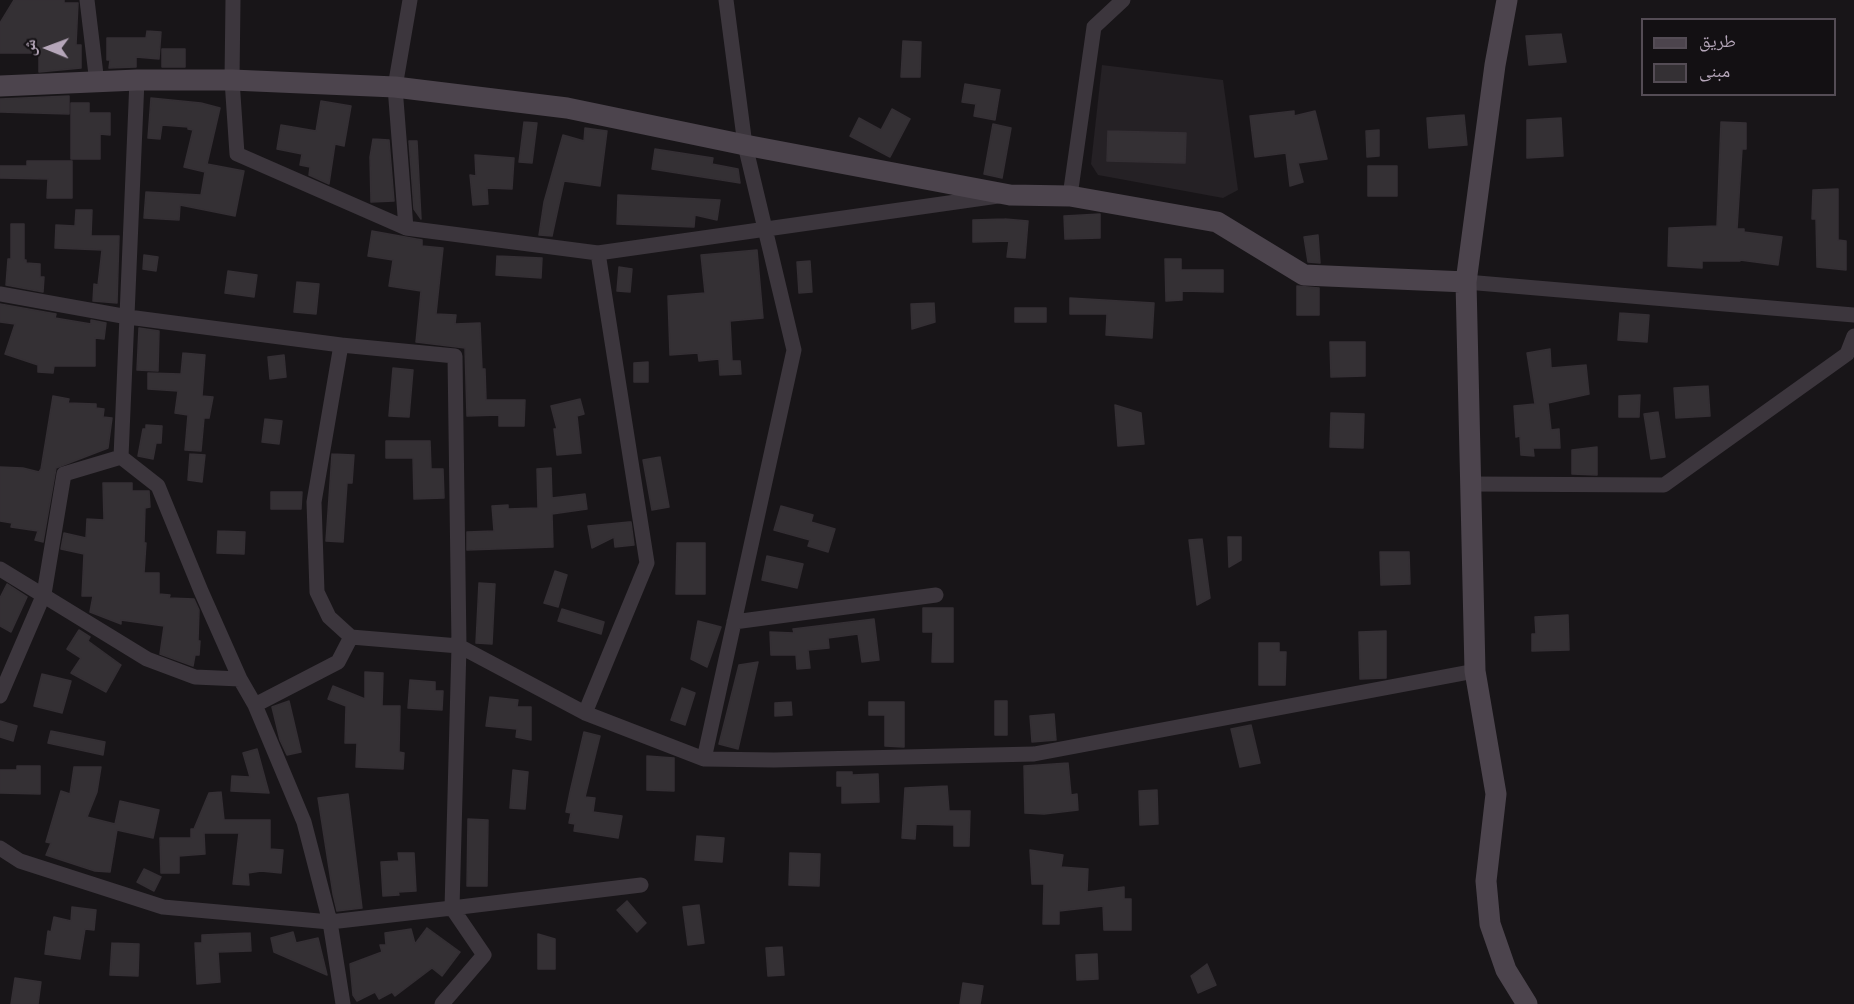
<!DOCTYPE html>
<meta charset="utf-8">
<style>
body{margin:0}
#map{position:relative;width:1854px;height:1004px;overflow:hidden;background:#181518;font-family:Roboto,"Noto Naskh Arabic",sans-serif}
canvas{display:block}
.legend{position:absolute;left:1641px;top:18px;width:195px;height:78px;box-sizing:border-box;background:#131013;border:2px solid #544c55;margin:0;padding:8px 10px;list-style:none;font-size:18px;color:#b5a6b9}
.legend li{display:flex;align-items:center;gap:12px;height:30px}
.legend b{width:30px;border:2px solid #544c55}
.north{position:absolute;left:18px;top:18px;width:60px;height:60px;-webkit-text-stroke:4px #131013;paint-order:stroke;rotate:271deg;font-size:16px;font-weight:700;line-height:24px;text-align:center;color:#b5a6b9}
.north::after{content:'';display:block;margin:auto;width:21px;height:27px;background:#b5a6b9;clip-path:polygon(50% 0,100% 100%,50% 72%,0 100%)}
</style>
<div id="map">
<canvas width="1854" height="1004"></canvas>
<ul class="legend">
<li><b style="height:8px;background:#4c444d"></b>طريق</li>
<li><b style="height:16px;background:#343034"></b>مبنى</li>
</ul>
<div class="north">ش</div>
</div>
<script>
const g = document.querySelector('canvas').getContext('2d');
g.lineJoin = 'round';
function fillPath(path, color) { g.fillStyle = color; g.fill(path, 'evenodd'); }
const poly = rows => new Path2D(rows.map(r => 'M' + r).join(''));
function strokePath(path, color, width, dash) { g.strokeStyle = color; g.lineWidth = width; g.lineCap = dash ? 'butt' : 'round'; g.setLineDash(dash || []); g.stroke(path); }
fillPath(poly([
 [1102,65,1223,80,1238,190,1223,198,1098,175,1091,164]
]), '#252125');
const building = poly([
 [14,0,64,0,64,3,78,3,76,45,81,45,81,68,39,72,39,53,0,53,0,23,14,0],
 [147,31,161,32,159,59,136,57,136,67,109,68,110,60,107,60,107,38,146,38,147,31],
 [1561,34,1566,62,1529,65,1526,36,1561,34],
 [903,41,921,42,920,77,901,77,903,41],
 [162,49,185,49,185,67,162,67,162,49],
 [965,84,1000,90,995,120,974,116,976,104,962,102,965,84],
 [69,96,69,114,0,112,0,99,69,96],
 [151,98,201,103,220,108,207,164,244,171,235,216,180,205,179,220,144,218,146,192,201,195,205,172,184,167,193,130,188,129,188,127,162,125,160,139,148,138,151,98],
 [321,101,351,106,344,146,335,144,329,184,309,175,310,167,300,165,302,154,277,149,281,125,316,131,321,101],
 [71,103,89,103,89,113,110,113,110,135,100,134,100,159,71,159,71,103],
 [892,109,910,119,890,157,850,136,859,118,881,130,892,109],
 [1294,111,1294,116,1315,111,1327,159,1298,163,1303,182,1290,186,1286,153,1255,157,1250,116,1294,111],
 [1464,115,1467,145,1429,148,1427,118,1464,115],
 [1561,118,1563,156,1527,158,1527,120,1561,118],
 [524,122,537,123,532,163,519,162,524,122],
 [1721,122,1746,123,1746,149,1742,149,1737,229,1744,229,1744,232,1782,237,1778,265,1740,260,1740,261,1702,261,1702,268,1668,266,1669,228,1717,226,1721,122],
 [993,124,1011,128,1002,178,984,174,993,124],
 [585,128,607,131,600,186,564,181,552,236,539,235,544,202,563,135,584,141,585,128],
 [1379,130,1379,156,1367,157,1366,131,1379,130],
 [1108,131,1186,133,1185,163,1107,161,1108,131],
 [373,139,389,140,394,201,371,202,370,157,373,139],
 [409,141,417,141,421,219,414,209,409,141],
 [655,149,713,158,712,164,738,169,740,183,652,169,655,149],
 [475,155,514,158,512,189,487,188,488,204,473,205,470,175,476,176,475,155],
 [27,161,72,161,72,198,47,198,48,179,0,178,0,166,27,166,27,161],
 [1368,166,1397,166,1397,196,1368,196,1368,166],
 [1838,189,1838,240,1846,241,1846,270,1817,267,1816,219,1812,219,1813,190,1838,189],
 [618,195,720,200,717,220,695,215,694,227,617,224,618,195],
 [76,210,92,210,91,236,119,236,117,303,93,301,94,284,98,285,102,250,55,248,56,225,75,226,76,210],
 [1100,214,1100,238,1065,239,1064,216,1100,214],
 [1005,219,1028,221,1025,258,1007,257,1009,241,973,242,973,220,1005,219],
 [11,224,24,224,24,260,26,260,26,263,40,264,40,277,44,277,43,292,6,285,8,259,11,259,11,224],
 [372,231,422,240,422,246,443,248,436,314,456,315,455,324,480,323,482,369,485,369,486,400,525,400,524,426,499,426,499,415,467,416,465,348,416,342,421,291,389,286,393,260,368,256,372,231],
 [1318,235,1320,263,1308,262,1304,237,1318,235],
 [757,250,763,318,730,321,732,361,740,361,741,374,720,375,719,359,699,361,698,353,670,355,668,296,705,293,701,255,757,250],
 [144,255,158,257,156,271,143,269,144,255],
 [497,256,542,258,541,278,496,275,497,256],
 [1165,259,1181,259,1181,270,1223,270,1223,292,1182,291,1182,300,1166,301,1165,259],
 [810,261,812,292,799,293,797,262,810,261],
 [619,267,632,269,630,292,617,291,619,267],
 [228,271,257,275,254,297,225,293,228,271],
 [297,282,319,284,316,314,294,312,297,282],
 [1297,286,1319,288,1319,315,1297,315,1297,286],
 [1070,298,1154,303,1152,338,1106,335,1107,314,1070,314,1070,298],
 [934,303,935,322,912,329,911,304,934,303],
 [0,304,56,314,55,318,91,324,91,320,106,323,104,339,95,338,95,366,54,366,53,373,38,372,38,365,5,354,15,324,0,322,0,304],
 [1015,308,1046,308,1046,322,1015,322,1015,308],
 [1620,313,1649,315,1647,342,1618,340,1620,313],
 [139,328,159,331,158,371,137,370,139,328],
 [1330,342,1365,342,1365,376,1331,377,1330,342],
 [1550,349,1551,368,1586,365,1589,394,1548,403,1551,430,1559,429,1560,448,1533,448,1534,456,1521,455,1520,436,1516,437,1514,406,1535,404,1527,353,1550,349],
 [183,353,205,355,202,396,213,397,209,418,204,418,201,451,185,450,188,415,175,413,178,391,148,389,148,373,181,374,183,353],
 [284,355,286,377,270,379,268,357,284,355],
 [648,362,648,382,634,382,634,363,648,362],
 [393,368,413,370,409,417,389,416,393,368],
 [1708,386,1710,416,1676,418,1674,388,1708,386],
 [1640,395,1639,417,1619,417,1619,396,1640,395],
 [53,396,69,399,68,403,96,404,96,408,104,409,103,417,112,418,108,448,56,468,43,542,35,540,38,531,11,527,12,523,0,521,0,467,23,468,39,472,41,469,53,396],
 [580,399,584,414,577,416,581,453,557,455,554,429,557,429,551,406,580,399],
 [1115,405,1141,413,1144,444,1118,446,1115,405],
 [1658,412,1665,457,1651,459,1644,414,1658,412],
 [1331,413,1364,414,1363,448,1330,447,1331,413],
 [265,419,282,421,279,444,262,442,265,419],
 [146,425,162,426,161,443,156,443,153,459,138,456,143,429,146,429,146,425],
 [386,441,430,441,431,469,443,469,444,498,414,499,413,458,386,458,386,441],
 [1597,447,1597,475,1572,474,1572,450,1597,447],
 [190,454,205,455,202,482,188,480,190,454],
 [332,454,354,455,352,483,347,483,343,542,326,541,332,454],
 [660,457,669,507,652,510,643,460,660,457],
 [551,468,552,498,585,494,587,509,552,514,553,547,467,550,467,532,494,531,492,506,508,505,508,509,538,508,537,469,551,468],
 [103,483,132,483,132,491,149,491,150,507,145,508,144,543,146,543,144,573,159,573,159,594,170,595,169,598,194,599,199,610,198,641,200,641,199,655,195,655,193,666,160,654,164,626,121,620,121,624,90,612,93,596,82,596,84,554,61,549,64,533,86,538,87,519,104,520,103,483],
 [271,492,302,492,301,509,271,509,271,492],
 [781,506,813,515,811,522,835,529,828,552,808,546,810,540,774,530,781,506],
 [629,522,631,522,634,545,615,547,614,537,592,548,588,526,629,522],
 [218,531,245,532,244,554,217,553,218,531],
 [1228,537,1241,537,1241,560,1229,567,1228,537],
 [1202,539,1210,598,1197,605,1189,540,1202,539],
 [677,543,705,543,705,594,676,594,677,543],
 [1380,552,1409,552,1410,584,1381,585,1380,552],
 [767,556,803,564,797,588,762,580,767,556],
 [555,571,567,575,558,607,544,603,555,571],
 [479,583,495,584,492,644,476,643,479,583],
 [7,584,27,597,11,632,0,626,0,598,7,584],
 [923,608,953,608,953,662,932,662,933,632,923,632,923,608],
 [562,609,604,622,601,634,558,621,562,609],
 [1568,615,1569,650,1532,651,1532,634,1536,634,1535,617,1568,615],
 [874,619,879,660,862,662,858,634,828,638,829,648,808,650,810,668,797,669,796,655,771,655,770,632,794,633,793,629,874,619],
 [698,621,721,627,707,667,691,659,698,621],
 [79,630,90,637,88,641,121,665,106,692,71,673,81,658,67,649,79,630],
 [1386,631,1386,678,1360,679,1359,632,1386,631],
 [1259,643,1279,643,1279,652,1286,652,1285,685,1259,685,1259,643],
 [758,662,738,749,719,744,739,665,758,662],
 [365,672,383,673,382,706,400,706,399,752,404,753,403,769,356,767,357,743,345,743,346,706,328,699,333,686,365,699,365,672],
 [42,674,71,681,62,713,34,706,42,674],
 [410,680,435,682,435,691,443,691,442,710,408,708,410,680],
 [682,688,695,693,685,725,671,720,682,688],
 [490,697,518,700,517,707,531,707,531,740,516,737,517,729,486,726,490,697],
 [289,701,301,752,287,755,280,740,272,707,289,701],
 [995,701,1007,701,1007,735,995,735,995,701],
 [791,702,792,715,775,716,775,703,791,702],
 [869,702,904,702,904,747,885,746,885,715,869,715,869,702],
 [1054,714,1056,740,1032,742,1030,716,1054,714],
 [0,721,17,726,13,741,0,737,0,721],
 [1251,725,1260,763,1240,767,1231,729,1251,725],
 [51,731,105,742,103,755,48,743,51,731],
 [584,732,600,736,585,797,595,798,593,812,622,816,618,838,574,831,575,824,569,823,571,813,566,812,570,792,584,732],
 [257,749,269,793,231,791,232,776,250,777,243,753,257,749],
 [647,756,674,758,674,791,647,790,647,756],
 [1068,763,1071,795,1077,794,1078,810,1044,814,1025,813,1024,766,1068,763],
 [17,766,40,766,40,794,0,793,0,770,17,770,17,766],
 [74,767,101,767,97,792,87,817,115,824,120,801,159,810,153,838,117,830,110,872,95,871,46,855,51,843,46,842,61,791,70,794,74,767],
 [513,770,528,772,525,809,510,808,513,770],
 [837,772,852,772,852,775,878,774,879,802,842,803,842,786,837,786,837,772],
 [947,786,949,811,970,811,969,846,954,846,954,825,916,824,915,839,902,838,905,788,947,786],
 [1157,790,1158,824,1140,825,1139,791,1157,790],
 [221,792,224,820,270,820,270,849,283,850,281,873,261,871,248,873,249,885,233,884,239,833,204,833,205,854,179,856,179,873,161,873,160,838,191,838,191,829,194,829,209,793,221,792],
 [348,794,362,908,337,911,333,894,318,798,348,794],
 [468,819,488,820,487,886,467,886,468,819],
 [697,836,724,838,722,862,695,860,697,836],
 [1030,850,1063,855,1061,867,1088,869,1087,892,1124,887,1124,899,1131,899,1131,930,1104,930,1103,906,1059,911,1059,924,1043,924,1044,884,1032,884,1030,850],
 [398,853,414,853,416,891,398,892,399,895,383,896,381,862,399,861,398,853],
 [790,853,820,854,819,886,789,885,790,853],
 [144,869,161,877,154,891,137,882,144,869],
 [627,901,646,923,637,932,617,910,627,901],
 [699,905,704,943,688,945,683,907,699,905],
 [72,907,96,910,94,930,85,929,80,959,45,954,48,931,51,932,54,917,71,921,72,907],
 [427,928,460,952,442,976,432,968,395,996,392,992,379,999,375,992,357,1001,353,995,350,964,382,952,380,945,386,945,385,933,411,929,415,944,427,928],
 [293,932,296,943,318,938,327,975,274,952,271,938,293,932],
 [250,933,251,951,218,952,220,982,197,984,195,943,202,943,202,935,250,933],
 [538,934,555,939,555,969,538,969,538,934],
 [112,943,139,944,138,976,110,975,112,943],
 [782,947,784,975,768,976,766,948,782,947],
 [1097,954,1098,979,1077,980,1076,955,1097,954],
 [1207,964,1216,985,1198,993,1191,976,1207,964],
 [15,978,41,982,38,1004,11,1004,15,978],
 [963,983,983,986,980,1004,960,1004,963,983]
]);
fillPath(building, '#343034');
strokePath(building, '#342f34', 1.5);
strokePath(poly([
 [87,0,97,83],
 [233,0,232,80,237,154,406,228,598,253,998,196],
 [1070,196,1094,27,1123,0],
 [406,228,395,87,410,0],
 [1466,282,1854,315],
 [0,294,128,317,341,345,455,356,459,646,452,908,330,922,163,907,20,861,0,848],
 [341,345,314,502,317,592,329,617,351,637,459,646,585,713,704,759,774,760,1034,754,1475,671],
 [121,457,137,80],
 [1470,484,1664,485,1847,354,1854,336],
 [0,569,147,659,195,677,240,679],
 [734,622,936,595],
 [0,696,44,594,64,474,121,457,158,486,201,591,240,679,255,705,304,822,330,922,343,1004],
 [255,705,338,662,351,637],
 [585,713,647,563,598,253],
 [704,759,794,350,745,145,726,0],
 [442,1004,484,955,452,908,641,885]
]), '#3c363d', 15);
strokePath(poly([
 [1507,0,1495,65,1466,282,1475,671,1496,794,1486,881,1490,924,1506,970,1527,1004],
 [0,86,137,80,232,80,395,87,567,108,745,145,1010,195,1070,196,1217,222,1304,275,1466,282]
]), '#4c444d', 21);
</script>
